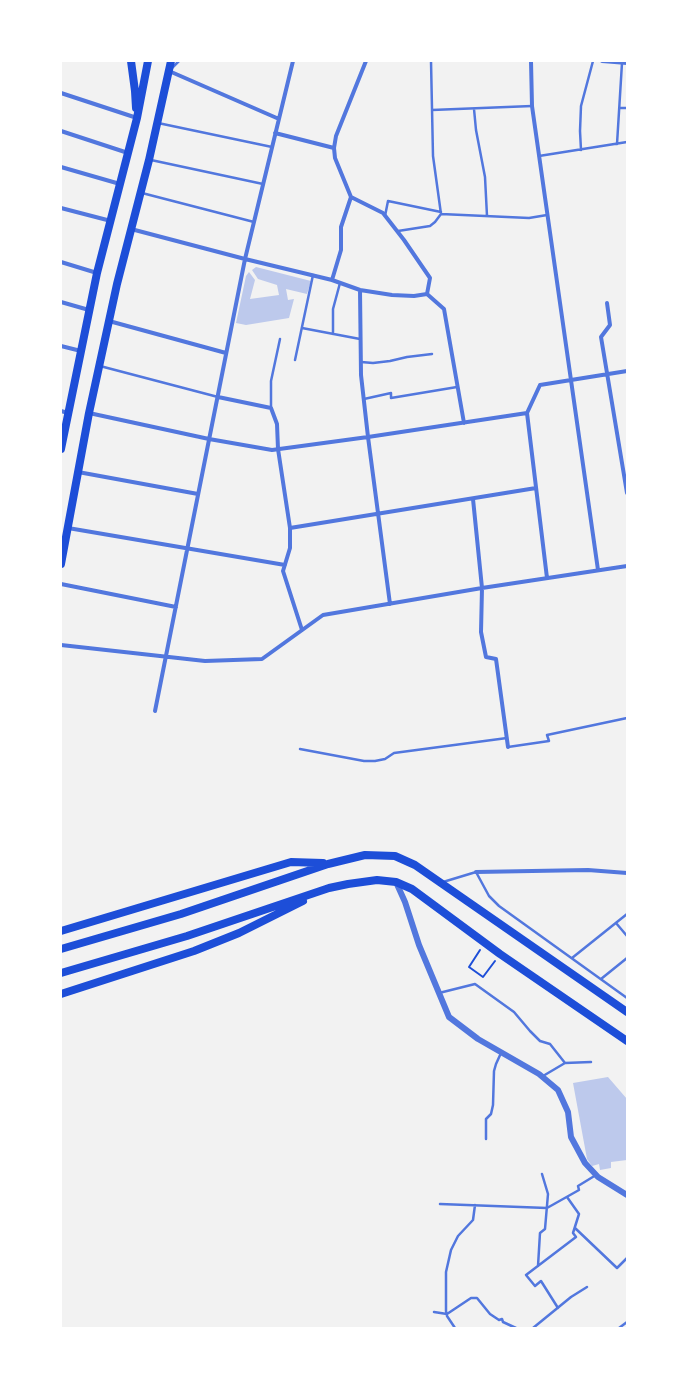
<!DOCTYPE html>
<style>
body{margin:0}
#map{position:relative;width:688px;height:1389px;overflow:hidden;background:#f2f2f2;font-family:Signika,sans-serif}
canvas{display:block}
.frame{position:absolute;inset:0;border:62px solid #fff;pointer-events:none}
</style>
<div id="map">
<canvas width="688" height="1389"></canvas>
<div class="frame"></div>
</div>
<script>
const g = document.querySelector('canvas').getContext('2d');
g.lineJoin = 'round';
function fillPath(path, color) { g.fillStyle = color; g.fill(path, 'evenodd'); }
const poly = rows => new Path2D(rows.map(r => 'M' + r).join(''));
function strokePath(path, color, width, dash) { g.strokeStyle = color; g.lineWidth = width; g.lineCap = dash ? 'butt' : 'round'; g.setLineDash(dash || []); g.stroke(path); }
fillPath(poly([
 [256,267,311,281,307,294,286,289,288,300,294,299,289,318,246,325,236,323,246,276,249,272,255,280,250,299,279,295,277,285,258,279,252,270],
 [608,1077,627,1099,627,1160,611,1162,611,1168,600,1170,599,1164,592,1166,587,1159,573,1083]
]), '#bdc9ec');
strokePath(poly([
 [480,950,469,967,483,977,495,961]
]), '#1d4ed8', 2);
strokePath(poly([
 [172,68,179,61],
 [620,108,627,108],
 [474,109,476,130,485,177,487,216],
 [432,110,532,106],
 [158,123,272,147],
 [617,144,622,63],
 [581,150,580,131,581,106,593,61],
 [539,156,627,142],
 [151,160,263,184],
 [142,193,254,222],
 [441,214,529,218,547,215],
 [385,216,388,201,441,212],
 [398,231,430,226,435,222,441,214,433,156,431,61],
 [302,328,360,339],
 [333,334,333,309,340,283],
 [295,360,313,275],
 [361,362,373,363,390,361,407,357,432,354],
 [100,366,218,397],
 [364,399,391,393,391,398,457,387],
 [271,408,271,381,280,339],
 [508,747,549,741,547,735,627,718],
 [300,749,364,761,375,761,385,759,394,753,507,738],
 [443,882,476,872,489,896,499,906,627,998],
 [616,923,627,936],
 [572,958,627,914],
 [601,979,627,958],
 [439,993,475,984,514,1012,530,1031,540,1041,550,1044,565,1063],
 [543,1076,565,1063,591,1062],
 [486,1139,486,1119,491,1114,493,1105,494,1071,496,1064,501,1053],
 [440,1204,547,1208,579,1190,578,1186,596,1175],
 [575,1228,617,1268,627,1258],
 [538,1266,540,1233,545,1229,548,1194,542,1174],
 [558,1308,541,1281,535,1286,526,1275,576,1237,573,1233,579,1214,567,1197],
 [434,1312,447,1314,471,1298,477,1298,490,1314,499,1320,502,1319,503,1322,516,1328],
 [455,1328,447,1316,446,1311,446,1272,451,1250,458,1236,473,1220,475,1205],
 [533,1328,571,1297,587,1287],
 [619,1328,627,1322]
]), '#5277de', 2.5);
strokePath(poly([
 [366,61,336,136,334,148,335,158,351,197,383,213,404,240,430,278,427,294],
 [531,61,532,106,598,570],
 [602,61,627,63],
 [169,71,279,119],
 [61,93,137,118],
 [61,131,128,153],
 [275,133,334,148],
 [61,167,120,184],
 [61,208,111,221],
 [131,229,245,259,332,280,360,290,392,295,414,296,427,294],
 [61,262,97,273],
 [332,280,341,250,341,227,351,197],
 [360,290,361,375,368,437,390,604],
 [427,294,444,309,464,423],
 [61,302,89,310],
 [607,303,610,325,601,337,627,493],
 [109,321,226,353],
 [61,346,81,351],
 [218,397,271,408,277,424,278,449,290,528,290,548,283,571,302,630],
 [61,411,68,413],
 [89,413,209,439,272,450,368,437,527,413],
 [527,413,547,578],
 [527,413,540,385,627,371],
 [78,472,198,494],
 [473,499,482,588,481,632,486,657,496,659,508,747],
 [68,528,285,565],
 [290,528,536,488],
 [61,584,176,607],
 [61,645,205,661,262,659,323,615,482,588,627,566],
 [155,711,245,259,293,61],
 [476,872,588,870,627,873]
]), '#5277de', 4);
strokePath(poly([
 [396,882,405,902,419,945,449,1017,478,1039,539,1074,558,1090,568,1112,571,1137,585,1163,598,1177,627,1195]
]), '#5277de', 6);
strokePath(poly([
 [131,61,135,91,136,108],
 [61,449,97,273,137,118,148,61],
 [61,564,89,413,117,284,149,160,171,61],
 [61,931,291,862,323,863],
 [61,949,181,914,328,864,365,855,395,856,415,865,627,1012],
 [61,973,187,936,329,888,348,884,377,880,396,882,412,889,500,954,627,1041],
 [61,994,194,951,239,933,303,901]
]), '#1d4ed8', 8);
</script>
